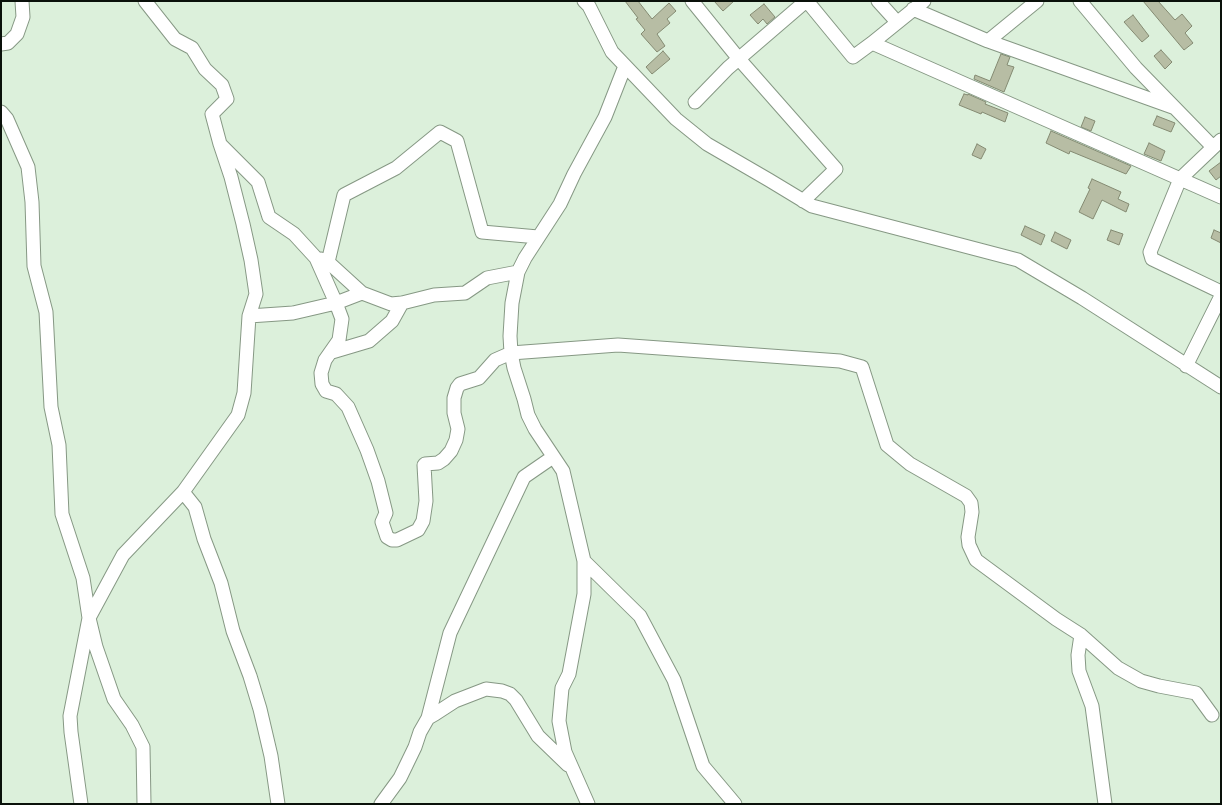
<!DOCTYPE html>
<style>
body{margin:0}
#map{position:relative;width:1222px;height:805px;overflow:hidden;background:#dcf0db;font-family:Commissioner,sans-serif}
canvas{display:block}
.frame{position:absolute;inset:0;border:2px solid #0a110a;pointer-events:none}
</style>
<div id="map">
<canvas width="1222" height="805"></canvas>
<div class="frame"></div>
</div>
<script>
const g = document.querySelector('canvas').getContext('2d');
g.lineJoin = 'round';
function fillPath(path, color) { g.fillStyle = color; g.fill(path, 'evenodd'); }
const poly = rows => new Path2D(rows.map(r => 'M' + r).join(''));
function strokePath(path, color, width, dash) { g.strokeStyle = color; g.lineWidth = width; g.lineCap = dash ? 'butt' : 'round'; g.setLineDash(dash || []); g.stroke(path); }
const building = poly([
 [625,1,638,1,652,19,669,3,676,11,667,19,670,23,657,34,665,46,657,52,641,34,645,30,636,19,638,18,625,1],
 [714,1,734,1,723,11,714,1],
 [1143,1,1158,1,1175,20,1182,14,1192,26,1185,33,1193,43,1184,50,1143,1],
 [764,4,775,17,767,24,763,19,758,24,750,15,764,4],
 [1133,15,1149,36,1142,42,1124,22,1133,15],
 [1161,50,1172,62,1165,69,1154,56,1161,50],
 [663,51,670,59,652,74,646,67,663,51],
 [1001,54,1010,57,1007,65,1014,67,1004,92,974,79,975,75,990,81,1001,54],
 [964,94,968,95,968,94,986,102,985,104,1008,113,1005,122,982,112,981,114,959,105,964,94],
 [1157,116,1175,123,1171,132,1153,125,1157,116],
 [1085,117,1095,121,1091,131,1081,127,1085,117],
 [1051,131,1131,166,1126,174,1070,151,1069,154,1046,143,1051,131],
 [1149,143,1165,151,1161,161,1144,154,1149,143],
 [977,144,986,149,981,159,972,155,977,144],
 [1221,162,1221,176,1216,180,1209,171,1221,162],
 [1092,179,1121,192,1118,199,1129,204,1126,212,1102,200,1093,219,1079,212,1090,189,1088,188,1092,179],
 [1025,226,1045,235,1041,245,1021,235,1025,226],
 [1111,230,1123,234,1119,245,1107,240,1111,230],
 [1214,230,1221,233,1221,243,1211,238,1214,230],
 [1055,232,1071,240,1067,249,1051,241,1055,232]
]);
fillPath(building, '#b7bda4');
strokePath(building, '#848a72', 1);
const minor = poly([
 [584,1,589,6,612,52,676,119,707,144,769,180,812,206,1018,260,1082,298,1221,387],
 [692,1,739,59,836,169,803,201],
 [807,1,853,57,872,43,924,1],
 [878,1,897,22],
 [1080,1,1136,68,1213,147],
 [913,9,988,41,1175,108],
 [988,41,1037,1],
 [872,43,1221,197],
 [1,44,8,43,17,34,23,17,22,1],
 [695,102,728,68,806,1],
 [1,112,7,119,28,167,32,202,34,266,46,312,51,407,59,445,62,514,83,578,89,618,96,647,114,699,132,725,143,747,144,804],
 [1221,140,1180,179,1150,252,1152,259,1221,292],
 [220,144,258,182,269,217,294,234,316,258,336,303,342,319,339,340,325,360,321,373,322,384,326,391,336,394,348,407,367,450,378,481,386,513,382,522,387,537,392,540,397,540,418,530,423,521,426,501,424,465,425,464,438,463,444,459,451,451,456,440,458,429,454,413,454,398,457,388,460,384,479,378,495,360,511,353,618,345,840,361,862,367,887,445,910,464,966,496,971,503,972,512,968,537,969,545,976,560,1056,619,1081,635,1118,668,1141,681,1159,686,1196,693,1212,715],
 [321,259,328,262,362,293],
 [328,262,344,195,396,168,440,132,457,141,482,232,538,237],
 [249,316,293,313,336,303,362,293,391,304,402,303,434,295,465,293,487,278,518,272],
 [332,352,369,341,392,321,402,303],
 [1186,366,1221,296],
 [183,492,195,507,204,539,221,583,233,631,250,676,260,709,271,756,278,804],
 [584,561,640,616,674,680,703,766,735,804],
 [1081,635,1078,655,1079,671,1092,706,1105,804],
 [428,718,435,714,455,701,486,689,502,691,510,694,516,700,538,736,568,765],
 [81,804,71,732,70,716,89,618,123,555,183,492,238,415,244,393,249,316,256,294,251,260,243,224,231,177,220,144,212,114,227,99,222,85,205,69,192,48,175,39,145,1],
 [381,804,400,778,415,747,420,732,428,718,450,633,524,477,553,457],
 [588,804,565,752,559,721,562,688,569,674,584,594,584,561,563,471,535,429,528,415,524,399,514,368,511,353,510,336,512,303,518,272,525,258,560,204,574,174,605,117,625,66]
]);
strokePath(minor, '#869884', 15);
strokePath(minor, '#fff', 13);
</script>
